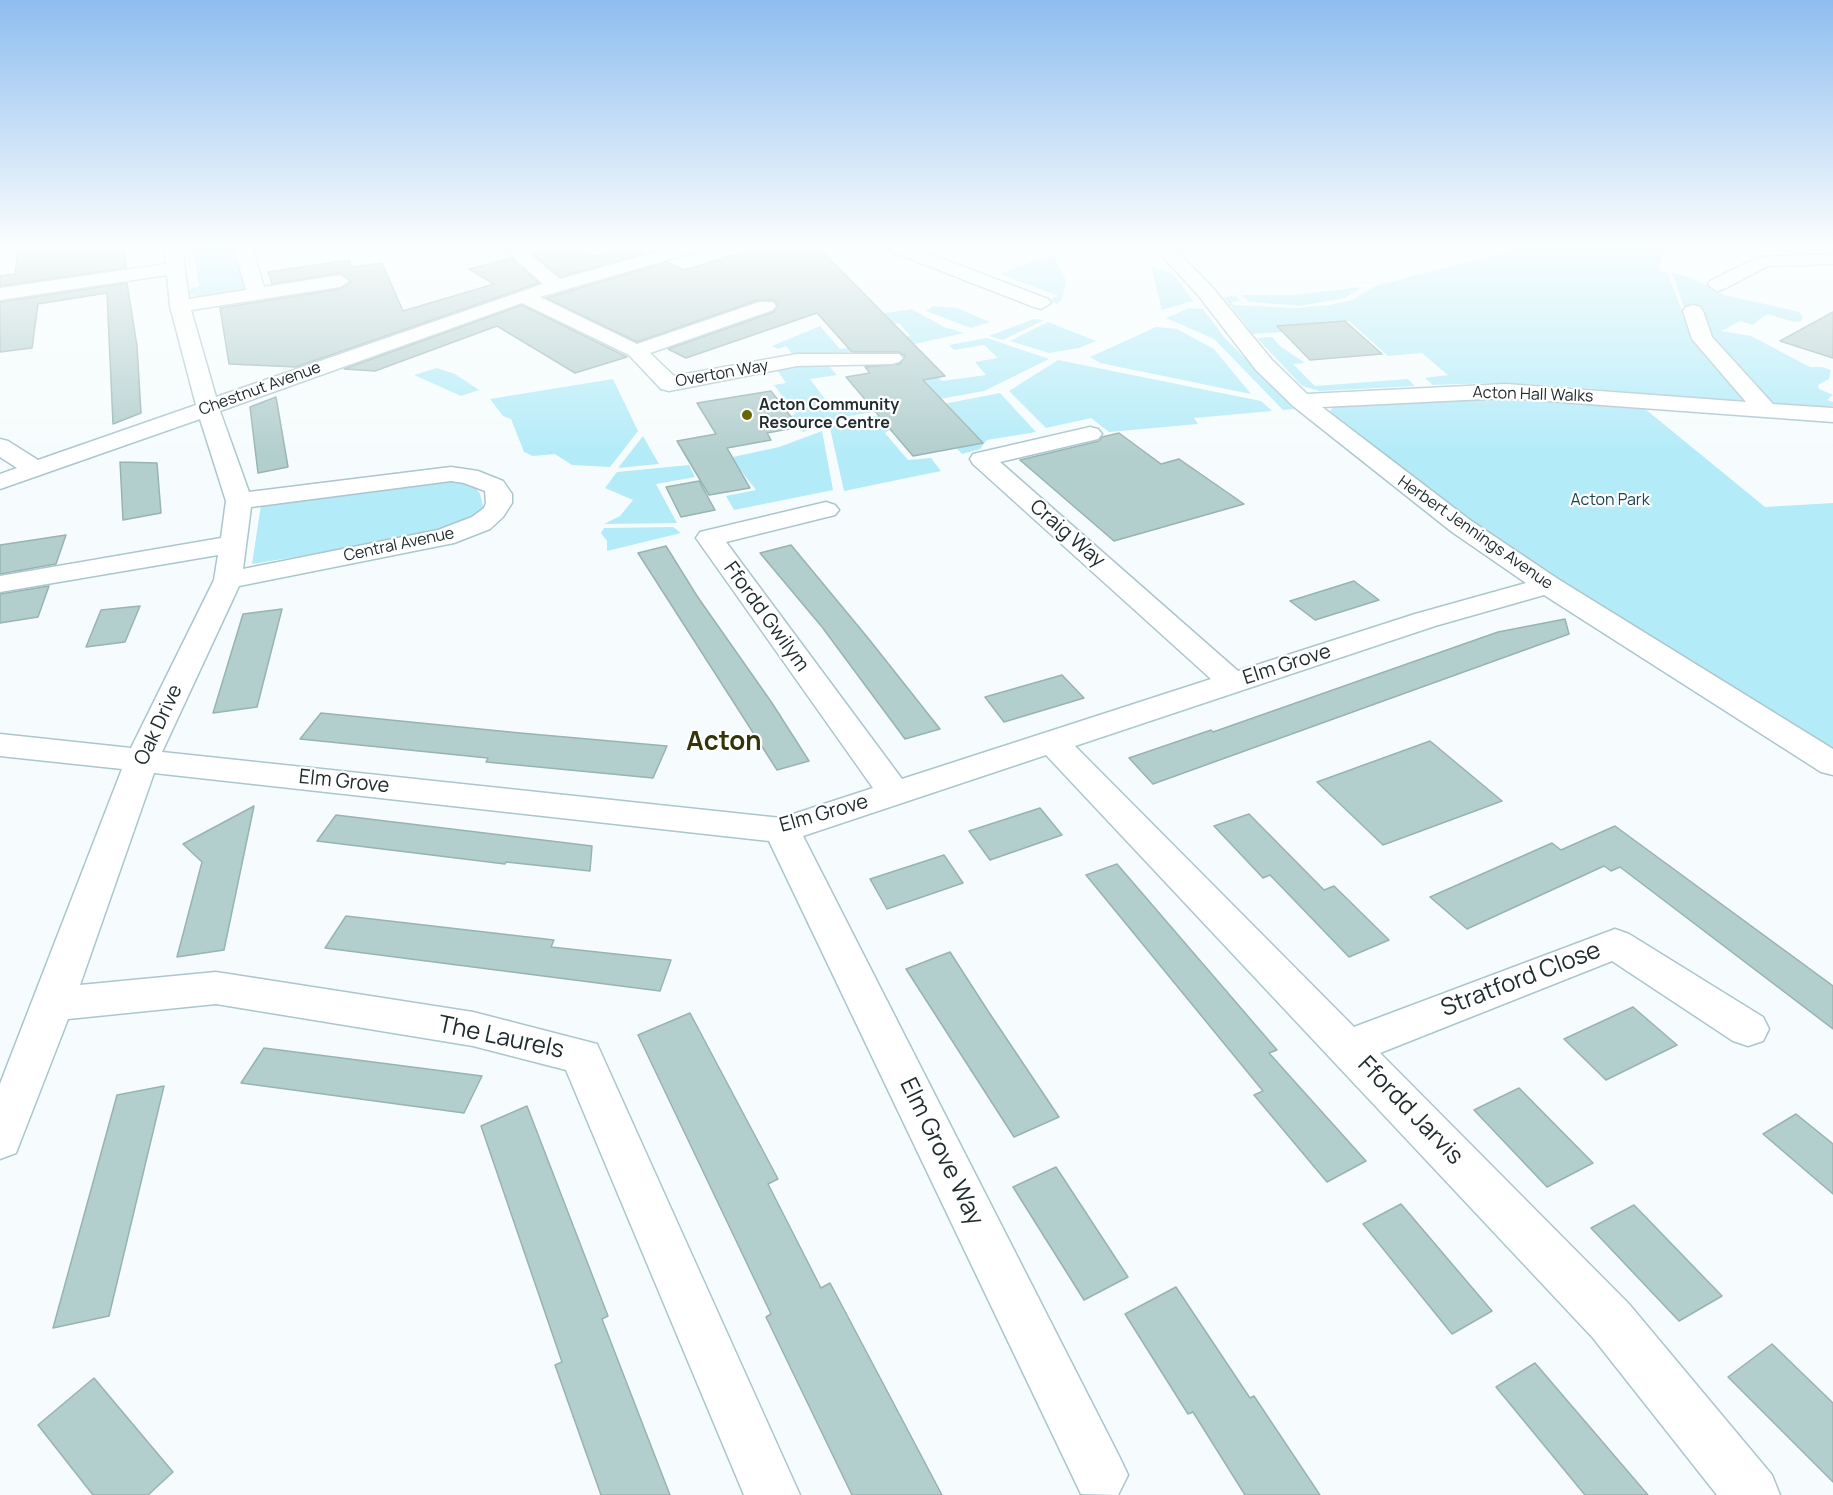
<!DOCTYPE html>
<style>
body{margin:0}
canvas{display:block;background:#f6fcfd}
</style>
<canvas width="1833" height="1495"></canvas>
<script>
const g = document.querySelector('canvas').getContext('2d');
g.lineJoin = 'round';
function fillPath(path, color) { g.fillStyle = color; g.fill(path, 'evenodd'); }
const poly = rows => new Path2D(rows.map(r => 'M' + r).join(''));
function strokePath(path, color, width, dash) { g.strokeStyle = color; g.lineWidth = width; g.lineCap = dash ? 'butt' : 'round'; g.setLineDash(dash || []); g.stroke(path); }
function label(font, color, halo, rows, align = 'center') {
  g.font = font + ' Manrope,sans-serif'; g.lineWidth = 4.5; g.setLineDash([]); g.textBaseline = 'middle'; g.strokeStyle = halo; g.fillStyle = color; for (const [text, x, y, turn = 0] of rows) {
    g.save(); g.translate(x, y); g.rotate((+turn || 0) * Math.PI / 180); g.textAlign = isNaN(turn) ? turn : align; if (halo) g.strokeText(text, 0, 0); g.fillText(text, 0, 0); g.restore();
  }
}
fillPath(poly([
 [193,247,237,247,249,287,245,291,201,297,186,294,185,291,199,286],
 [1522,247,1659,247,1662,254,1659,271,1667,272,1693,338,1752,403,1560,386,1495,383,1433,385,1425,378,1448,375,1422,353,1388,356,1349,321,1278,326,1283,332,1253,334,1224,298,1235,295,1240,301,1231,302,1234,305,1296,308,1329,305,1352,300,1375,286],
 [1053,253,1066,281,1062,300,1057,304,1048,300,1058,296,1000,274],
 [1151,266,1173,274,1193,301,1162,310],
 [1672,273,1690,277,1725,295,1799,312,1803,317,1801,321,1794,322,1767,314,1753,325,1740,321,1721,331,1751,336,1810,367,1822,367,1831,370,1829,379,1818,385,1819,389,1833,395,1827,400,1833,402,1833,406,1813,408,1771,404,1695,338],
 [1362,287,1345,298,1300,306,1249,302,1242,295,1293,295],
 [933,306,957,308,990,322,971,328,926,311],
 [1189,308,1203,309,1225,338,1294,409,1283,410,1214,339,1166,318],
 [912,309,944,327,964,333,892,349,877,342,910,336,899,323,875,326,866,316],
 [1034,319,1044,320,1003,340,989,336],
 [1048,322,1096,341,1079,348,1049,353,1010,341],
 [820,326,840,349,873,344,857,352,793,355,786,346,778,349,772,346],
 [1156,327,1177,329,1214,349,1251,394,1100,363,1090,357],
 [1272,337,1281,347,1305,363,1293,364,1315,386,1408,379,1415,386,1320,391,1302,386,1257,338],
 [987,338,1049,359,984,391,934,400,909,374,918,356,942,381,986,375,975,362,998,358,984,345,954,350,949,345],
 [1058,360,1261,401,1272,411,1194,418,1198,424,1109,432,1091,418,1046,428,1009,391],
 [828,365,837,375,810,379,833,410,875,403,924,403,844,417,803,432,791,416,796,414,774,385,786,383,775,367],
 [437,368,455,374,479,390,461,396,414,375],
 [613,379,638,431,610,467,572,465,555,454,533,456,524,452,511,419,503,416,490,399],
 [1000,393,1036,432,987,440,980,449,962,454,947,438,973,433,961,420,928,426,913,410],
 [1441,399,1520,399,1644,408,1765,507,1833,503,1833,755,1531,564,1329,416,1335,415,1330,411,1334,406],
 [903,411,895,426,885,433,908,460,931,458,941,471,844,491,830,428,847,421],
 [822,431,833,490,734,510,726,496,756,490,741,471,704,478,728,458,779,447],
 [643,436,659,464,618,468],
 [689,465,695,477,656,484,677,523,604,524,620,516,633,500,605,488,617,472],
 [420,480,460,480,474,486,480,494,484,510,472,522,387,542,252,564,261,505],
 [673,527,681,533,607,551,607,541,601,533,604,528]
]), '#b3ebf8');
const building = poly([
 [18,247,125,247,126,268,0,286,0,276,15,274,18,247],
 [553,247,572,247,592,256,623,247,645,253,561,277,531,253,553,247],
 [760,247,818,247,945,376,923,380,983,443,913,456,846,377,870,373,865,367,900,364,905,356,899,352,852,352,817,313,686,358,668,349,774,312,778,305,773,300,758,300,637,342,546,298,667,262,684,270,760,247],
 [511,258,539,283,296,367,229,364,220,308,340,289,351,282,340,273,272,284,268,272,349,260,352,267,382,263,403,311,494,284,469,269,511,258],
 [127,283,137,346,141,413,113,424,107,293,38,304,32,348,0,352,0,302,127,283],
 [522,305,627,357,575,373,497,326,375,371,344,369,522,305],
 [1833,312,1833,358,1780,341,1833,312],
 [1345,321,1382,354,1310,360,1277,326,1345,321],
 [771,391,799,427,767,433,771,440,727,448,750,488,709,495,677,441,716,434,697,403,771,391],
 [276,397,288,467,258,473,250,407,276,397],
 [1119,433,1161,464,1179,459,1244,504,1114,541,1020,460,1099,441,1102,437,1119,433],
 [120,462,157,463,161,513,123,520,120,462],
 [699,481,715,510,681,517,666,487,699,481],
 [66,535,56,564,0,574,0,545,66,535],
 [791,545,868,638,940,729,905,739,822,627,760,553,791,545],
 [666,546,697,596,772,703,809,761,777,770,638,553,666,546],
 [1354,581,1379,600,1315,620,1290,601,1354,581],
 [49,586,38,617,0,623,0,594,49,586],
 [140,606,125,642,86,647,101,610,140,606],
 [282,609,257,707,213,713,243,614,282,609],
 [1565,619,1569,634,1153,784,1129,758,1211,730,1213,732,1498,632,1565,619],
 [1062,675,1084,698,1004,722,985,697,1062,675],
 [321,713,520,733,667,746,653,778,486,762,488,758,300,739,321,713],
 [1430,741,1502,801,1383,845,1317,782,1430,741],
 [254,806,224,950,177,957,202,862,183,844,254,806],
 [1040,808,1062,835,990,860,969,831,1040,808],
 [1249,814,1324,890,1334,886,1389,940,1349,957,1270,875,1263,878,1214,826,1249,814],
 [336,815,592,846,590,871,506,862,505,864,317,841,336,815],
 [1615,826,1833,986,1833,1029,1620,867,1611,871,1604,866,1467,929,1430,897,1552,843,1561,850,1615,826],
 [944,855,963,883,887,909,870,879,944,855],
 [1117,864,1277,1050,1269,1053,1366,1161,1327,1182,1254,1095,1263,1091,1086,875,1117,864],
 [346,916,554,940,551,947,671,960,660,991,325,948,346,916],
 [950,952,988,1011,1059,1117,1014,1137,906,969,950,952],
 [1633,1007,1677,1045,1606,1080,1564,1039,1633,1007],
 [690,1013,778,1179,768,1184,821,1288,830,1283,942,1495,852,1495,766,1317,771,1314,638,1035,690,1013],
 [264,1048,482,1076,464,1113,241,1083,264,1048],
 [164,1086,109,1316,53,1328,117,1095,164,1086],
 [1519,1088,1593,1163,1547,1187,1474,1110,1519,1088],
 [527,1106,608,1316,602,1319,670,1495,601,1495,555,1365,562,1362,481,1126,527,1106],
 [1796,1114,1833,1144,1833,1194,1763,1134,1796,1114],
 [1056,1167,1128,1277,1084,1300,1013,1187,1056,1167],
 [1401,1204,1492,1311,1452,1334,1363,1224,1401,1204],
 [1634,1205,1722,1296,1679,1321,1591,1228,1634,1205],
 [1176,1287,1250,1398,1254,1396,1320,1495,1245,1495,1193,1412,1188,1414,1125,1314,1176,1287],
 [1772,1344,1833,1403,1833,1482,1728,1377,1772,1344],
 [1535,1363,1648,1495,1585,1495,1496,1387,1535,1363],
 [94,1378,173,1472,148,1495,93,1495,38,1425,94,1378]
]);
fillPath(building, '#b2cecd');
strokePath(building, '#98b4b2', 1.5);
const minor = poly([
 [164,247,182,247,189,299,246,290,234,247,252,247,264,287,340,275,349,281,340,287,191,310,216,397,543,284,502,247,521,247,560,279,674,247,701,247,698,251,540,297,637,344,759,302,773,302,776,306,773,310,650,353,674,376,797,354,899,354,903,358,899,362,892,364,797,366,669,391,661,389,629,355,522,303,220,411,249,492,451,467,478,471,503,481,512,494,512,503,503,517,490,529,454,543,239,586,162,752,781,818,873,788,696,538,700,532,826,502,835,505,839,510,835,515,726,542,902,779,1211,679,973,464,970,459,973,454,1090,427,1098,429,1102,434,1098,439,1000,462,1238,671,1415,614,1526,583,1452,532,1293,406,1256,370,1198,295,1154,247,1173,247,1212,287,1272,360,1307,394,1506,384,1746,402,1692,339,1683,311,1686,307,1693,305,1700,307,1703,311,1712,337,1773,404,1833,408,1833,422,1506,398,1322,407,1470,520,1558,579,1833,749,1833,775,1821,772,1544,595,1435,626,1075,746,1354,1027,1615,929,1629,934,1763,1017,1769,1029,1763,1041,1748,1046,1733,1041,1612,961,1380,1053,1629,1304,1772,1475,1780,1495,1717,1495,1593,1338,1046,755,803,836,1119,1456,1128,1475,1118,1495,1081,1494,769,841,154,773,80,985,216,972,473,1012,597,1044,800,1495,744,1495,566,1070,473,1046,216,1004,68,1019,16,1153,0,1159,0,1084,122,769,0,756,0,734,131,748,214,580,218,555,0,592,0,576,221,538,226,501,200,419,0,489,0,474,17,468,0,457,0,439,8,441,38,460,196,405,170,306,167,275,0,300,0,288,166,264,164,247],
 [451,481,464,483,485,491,486,503,484,508,472,517,438,530,243,569,251,507,451,481],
 [887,247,911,247,1048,299,1051,303,1041,309,1034,307,890,251,887,247],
 [1833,254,1833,264,1768,266,1724,289,1717,291,1708,285,1710,281,1758,257,1833,254]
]);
strokePath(minor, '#abc6cd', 3);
fillPath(minor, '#fff');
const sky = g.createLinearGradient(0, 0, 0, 456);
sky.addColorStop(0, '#8ebdef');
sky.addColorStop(0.54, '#fbfefe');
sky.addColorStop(1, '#fbfefe00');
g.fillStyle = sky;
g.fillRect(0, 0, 1833, 456);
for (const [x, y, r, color] of [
 [747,415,6,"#676701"]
]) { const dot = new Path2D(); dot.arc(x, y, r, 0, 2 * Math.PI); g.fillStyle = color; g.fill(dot); strokePath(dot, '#fff', 2); }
label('16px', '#212c2e', '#fff', [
 ["Overton Way",722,374,-10],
 ["Chestnut Avenue",260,389,-20],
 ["Acton Hall Walks",1533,395,2],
 ["Herbert Jennings Avenue",1475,533,35],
 ["Central Avenue",399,545,-12]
]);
label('bold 16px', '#212c2e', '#fff', [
 ["Acton Community",759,406],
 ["Resource Centre",759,424]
], 'left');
label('16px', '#19454e', '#fff', [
 ["Acton Park",1610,501]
]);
label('20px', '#212c2e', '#fff', [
 ["Craig Way",1067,534,41],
 ["Ffordd Gwilym",766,617,54],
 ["Elm Grove",1287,665,-18],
 ["Oak Drive",159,725,-65],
 ["Elm Grove",344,782,6],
 ["Elm Grove",824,814,-16]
]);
label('24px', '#212c2e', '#fff', [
 ["Stratford Close",1521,980,-21],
 ["The Laurels",501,1038,12],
 ["Ffordd Jarvis",1410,1111,46],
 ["Elm Grove Way",941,1152,64]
]);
label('bold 26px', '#34340a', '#fff', [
 ["Acton",724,743]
]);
</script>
